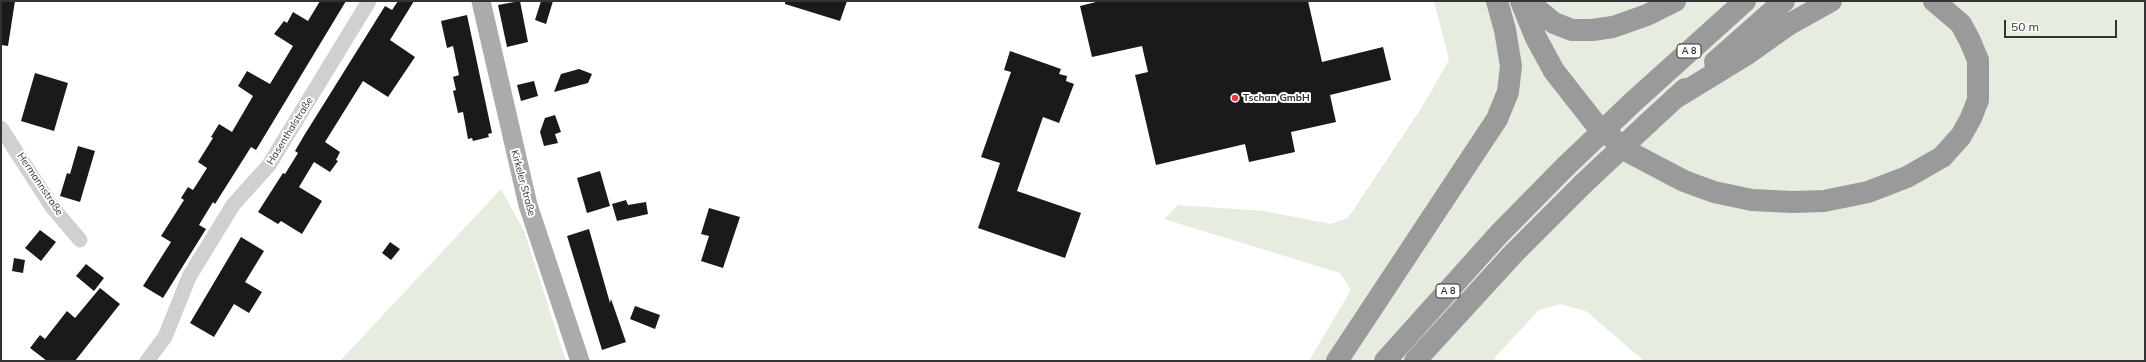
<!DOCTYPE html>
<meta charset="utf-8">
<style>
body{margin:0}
#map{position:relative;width:2146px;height:362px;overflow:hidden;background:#fff;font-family:Mulish,sans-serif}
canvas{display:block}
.frame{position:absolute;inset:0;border:2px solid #333;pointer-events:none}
.scale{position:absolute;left:2004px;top:20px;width:113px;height:18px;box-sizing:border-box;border:2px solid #333;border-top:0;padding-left:5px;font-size:12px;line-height:14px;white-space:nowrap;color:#333;-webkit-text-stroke:3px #fff;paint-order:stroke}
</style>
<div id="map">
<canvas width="2146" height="362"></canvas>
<div class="frame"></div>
<div class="scale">50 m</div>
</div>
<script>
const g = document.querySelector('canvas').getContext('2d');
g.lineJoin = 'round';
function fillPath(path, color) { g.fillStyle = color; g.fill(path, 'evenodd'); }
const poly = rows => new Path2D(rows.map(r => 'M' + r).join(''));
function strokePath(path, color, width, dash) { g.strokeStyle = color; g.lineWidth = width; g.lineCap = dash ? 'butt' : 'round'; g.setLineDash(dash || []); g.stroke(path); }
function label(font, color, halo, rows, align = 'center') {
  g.font = font + ' Mulish,sans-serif'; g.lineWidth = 4; g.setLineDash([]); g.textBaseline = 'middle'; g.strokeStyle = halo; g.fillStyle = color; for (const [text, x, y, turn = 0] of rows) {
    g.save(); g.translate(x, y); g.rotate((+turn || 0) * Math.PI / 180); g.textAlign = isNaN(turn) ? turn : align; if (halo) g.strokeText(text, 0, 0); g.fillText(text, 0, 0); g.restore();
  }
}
fillPath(poly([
 [1434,1,2145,1,2145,361,1644,361,1586,311,1560,304,1539,310,1496,356,1494,361,1309,361,1351,290,1340,273,1164,219,1178,205,1263,211,1331,224,1348,218,1422,107,1449,60],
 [501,189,524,231,566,361,340,361]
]), '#e6ecdf');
fillPath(poly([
 [1,1,15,1,8,46,1,45],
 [320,1,346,1,256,150,251,147,215,204,213,202,199,225,206,229,163,298,143,286,171,242,161,236,184,200,181,198,188,187,193,190,207,168,198,162,213,138,211,137,219,124,232,132,253,96,238,86,247,71,270,84,293,46,274,34,284,21,287,23,293,12,308,21],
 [398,1,414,1,390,40,415,57,388,97,363,81,325,142,340,152,336,160,338,161,330,172,314,162,299,187,322,201,302,234,281,221,278,224,258,212,283,173,285,174,298,153,295,151,305,134,385,6,392,10],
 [520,1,528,42,507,47,498,5],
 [541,1,553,1,546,24,535,20],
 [785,1,847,1,840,21,785,4],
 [1100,1,1308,1,1322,62,1383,47,1391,80,1330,95,1336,122,1291,132,1295,152,1249,162,1245,144,1156,165,1135,75,1148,72,1142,46,1092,57,1080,6],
 [467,15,492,133,488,134,489,137,473,141,472,138,468,139,463,112,458,113,453,91,456,90,453,77,459,75,453,46,447,48,441,21],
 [1010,51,1061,69,1059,74,1067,76,1066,81,1074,84,1059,123,1043,117,1017,191,1081,213,1065,258,978,228,1000,163,981,157,1011,72,1004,70],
 [579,69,592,74,588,83,554,92,561,74],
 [35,73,68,83,54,131,21,121],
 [534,81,538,96,521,101,517,85],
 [555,115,561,132,555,134,558,143,544,146,540,132,545,118],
 [78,146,95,151,80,202,60,196,67,173,70,174],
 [600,171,610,206,587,213,577,178],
 [626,200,628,205,646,202,648,214,617,221,612,204],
 [709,208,740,217,723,268,701,261,709,236,701,234],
 [589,229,610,303,611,299,626,342,602,350,567,236],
 [40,230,56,242,41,261,25,248],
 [241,237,264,251,245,282,262,292,249,313,234,304,214,337,190,323],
 [390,242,400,249,391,260,382,253],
 [14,258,25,260,23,273,12,271],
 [86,264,104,278,94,291,76,276],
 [100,288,120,304,75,361,47,361,30,348,40,335,45,339,67,311,75,318],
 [635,306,660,315,655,329,630,319]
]), '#1a1a1a');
strokePath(poly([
 [1,128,52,207,80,240],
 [147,361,165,337,189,277,233,205,269,165,369,1]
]), '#d0d0d0', 15);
strokePath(poly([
 [481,1,528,205,580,361]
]), '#ababab', 19);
strokePath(poly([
 [1521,1,1536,38,1554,71,1594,122,1627,151,1684,181,1714,192,1752,200,1792,202,1824,201,1868,192,1907,177,1942,157,1961,136,1971,118,1978,100,1978,60,1970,41,1961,24,1934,1],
 [1527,1,1554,23,1572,30,1592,30,1613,27,1647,15,1675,1],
 [1715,62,1784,1],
 [1675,98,1747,54,1788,25,1831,1],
 [1633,102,1745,1],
 [1648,123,1685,89],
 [1337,361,1497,119,1508,92,1511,66,1505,30,1497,1],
 [1385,361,1499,234,1565,167],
 [1415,361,1514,253,1583,184]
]), '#9a9a9a', 22);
strokePath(poly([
 [1565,167,1633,102],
 [1583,184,1648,123]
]), '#9a9a9a', 22);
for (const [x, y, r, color] of [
 [1235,98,4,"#e63946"]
]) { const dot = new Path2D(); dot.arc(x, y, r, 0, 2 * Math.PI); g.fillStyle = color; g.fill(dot); strokePath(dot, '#fff', 1.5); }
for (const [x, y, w] of [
 [1689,51,24],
 [1448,291,24]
]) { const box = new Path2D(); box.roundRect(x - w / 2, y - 7, w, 14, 3); g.fillStyle = '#fff'; g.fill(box); strokePath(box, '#333', 1); }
label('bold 9px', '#333', null, [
 ["A 8",1689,51],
 ["A 8",1448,291]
]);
label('bold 10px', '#333', '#fff', [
 ["Tschan GmbH",1243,98]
], 'left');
label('10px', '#333', '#fff', [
 ["Hasenthalstraße",290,131,-58],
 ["Kirkeler Straße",523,183,75],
 ["Hermannstraße",40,184,56]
]);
</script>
